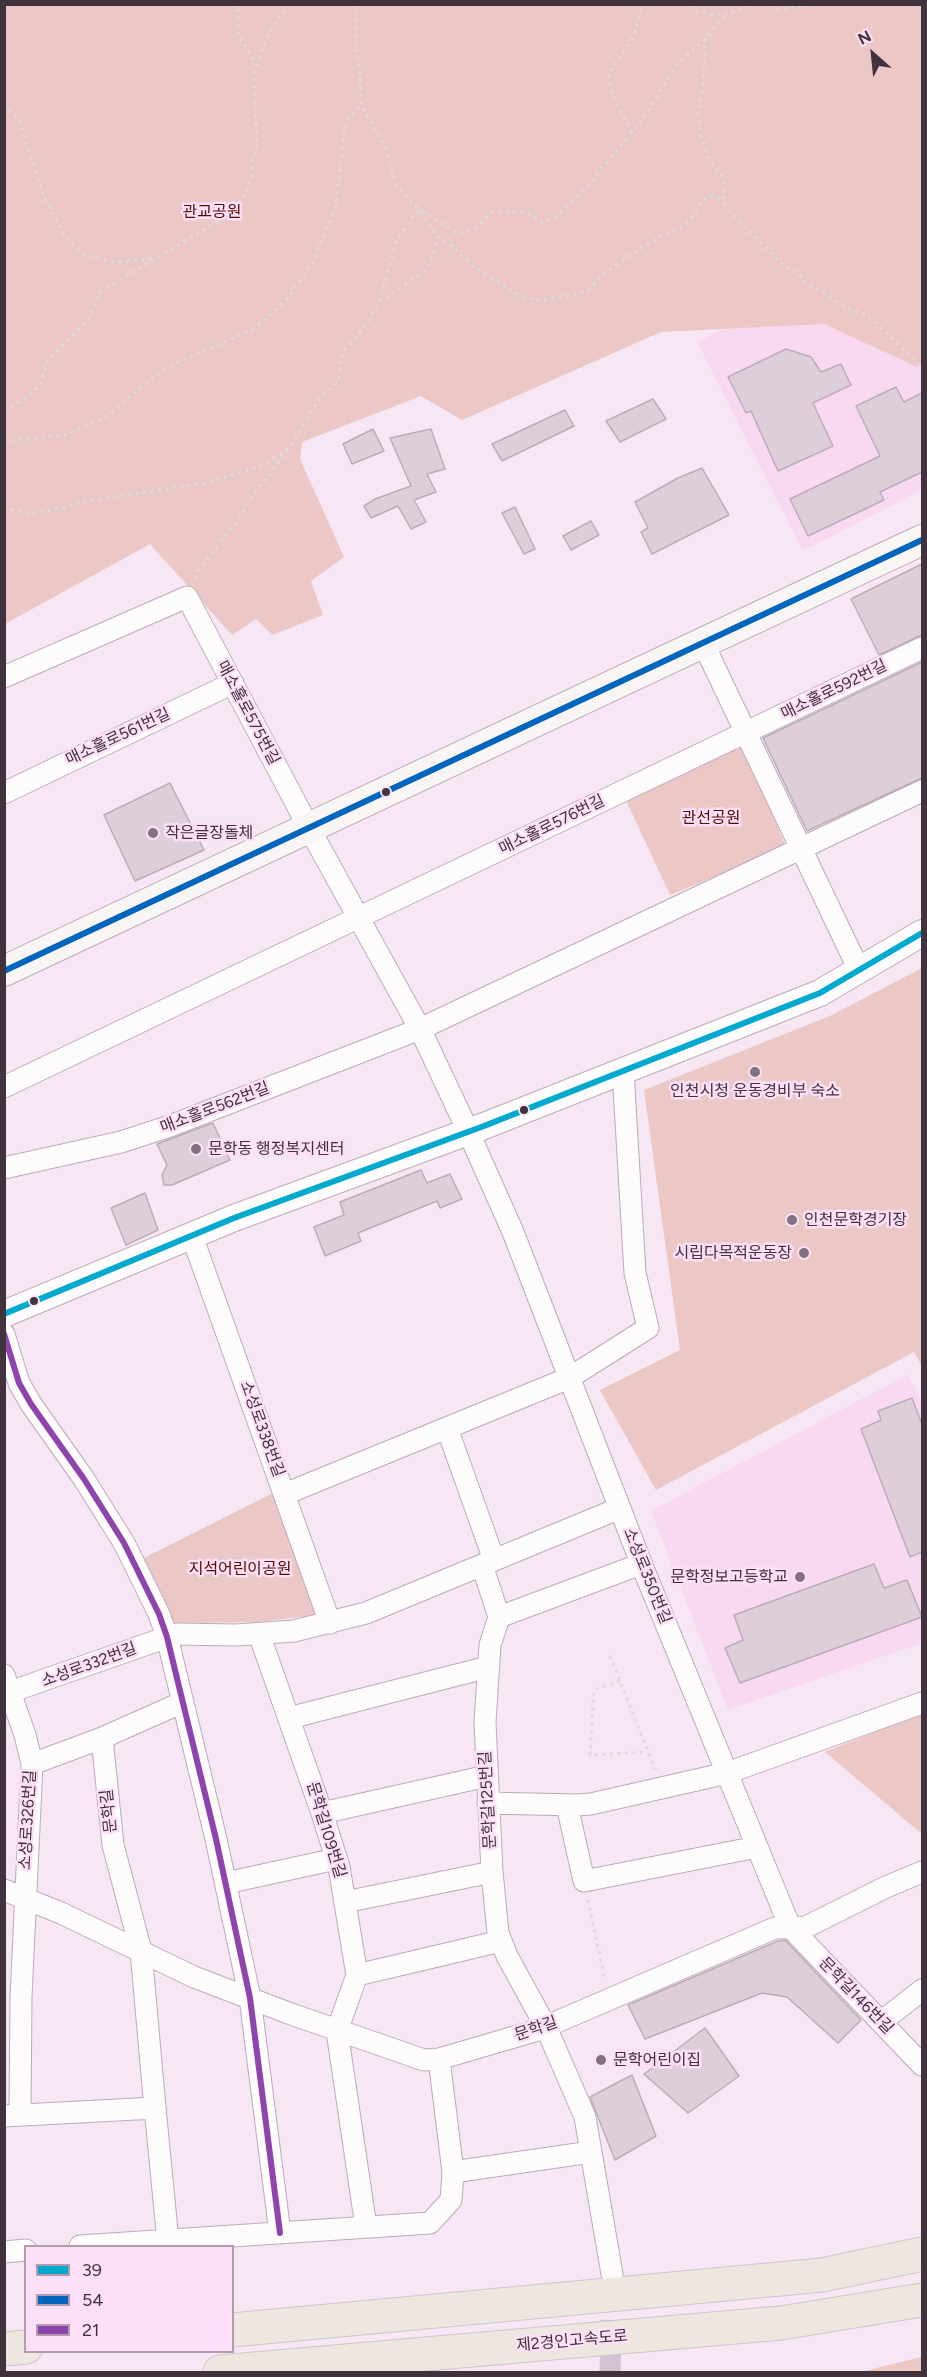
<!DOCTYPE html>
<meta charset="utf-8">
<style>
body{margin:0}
#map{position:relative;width:927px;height:2377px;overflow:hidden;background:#f7e6f3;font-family:Figtree,sans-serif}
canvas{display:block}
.frame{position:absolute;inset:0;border:6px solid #41333e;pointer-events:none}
.legend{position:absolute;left:24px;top:2245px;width:210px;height:108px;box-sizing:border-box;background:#fde0f7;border:2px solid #b29bad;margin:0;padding:8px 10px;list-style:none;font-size:18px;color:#41333e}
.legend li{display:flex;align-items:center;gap:12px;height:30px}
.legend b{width:30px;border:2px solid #b29bad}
.north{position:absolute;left:843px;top:24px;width:60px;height:60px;-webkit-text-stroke:4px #fde0f7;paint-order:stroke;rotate:333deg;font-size:16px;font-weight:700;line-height:24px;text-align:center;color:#41333e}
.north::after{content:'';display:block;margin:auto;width:21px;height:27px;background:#41333e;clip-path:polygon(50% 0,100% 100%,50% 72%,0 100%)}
</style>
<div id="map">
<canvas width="927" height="2377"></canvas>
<div class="frame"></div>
<ul class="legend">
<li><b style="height:8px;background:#00a9ce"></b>39</li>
<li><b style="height:8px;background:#0065bd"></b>54</li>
<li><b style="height:8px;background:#8e44ad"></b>21</li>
</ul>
<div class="north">N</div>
</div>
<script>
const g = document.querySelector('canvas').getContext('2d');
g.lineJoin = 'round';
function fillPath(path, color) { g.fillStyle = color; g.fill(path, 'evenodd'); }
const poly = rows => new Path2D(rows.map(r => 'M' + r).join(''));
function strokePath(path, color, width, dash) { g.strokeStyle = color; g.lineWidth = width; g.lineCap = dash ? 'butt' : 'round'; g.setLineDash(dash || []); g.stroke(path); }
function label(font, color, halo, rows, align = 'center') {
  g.font = font + ' Figtree,"Noto Sans KR",sans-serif'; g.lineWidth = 5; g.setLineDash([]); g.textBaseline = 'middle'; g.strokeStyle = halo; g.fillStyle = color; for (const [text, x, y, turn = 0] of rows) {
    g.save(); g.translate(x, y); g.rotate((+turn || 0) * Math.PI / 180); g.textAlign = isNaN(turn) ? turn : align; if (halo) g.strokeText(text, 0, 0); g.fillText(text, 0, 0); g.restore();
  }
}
fillPath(poly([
 [879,250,922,336,922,490,803,551,697,342],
 [907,1375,922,1400,922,1643,728,1710,651,1511]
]), '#f9d9f2');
fillPath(poly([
 [5,5,922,5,922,362,917,367,824,324,661,332,462,420,421,396,302,442,300,459,344,557,311,581,323,615,272,635,256,619,232,635,150,544,5,624],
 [742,743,786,847,670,895,625,798],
 [922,968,922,1366,914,1352,656,1490,600,1390,680,1350,644,1090,830,1016],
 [273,1493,316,1615,259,1622,173,1623,142,1559],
 [922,1713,922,1834,825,1752],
 [922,2357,922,2372,860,2372]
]), '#ebc7c6');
const building = poly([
 [786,349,811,357,821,372,841,364,851,385,813,403,833,446,778,471,751,411,746,413,728,377,786,349],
 [896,387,904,402,922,393,922,472,880,492,884,500,808,536,790,499,880,456,856,406,896,387],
 [653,399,666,419,620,442,606,421,653,399],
 [565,410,574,426,502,461,492,444,565,410],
 [373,429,384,451,352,464,343,444,373,429],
 [431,429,445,469,427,474,436,492,414,500,426,522,411,529,398,506,371,518,364,506,375,499,411,486,390,438,431,429],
 [702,468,729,515,652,554,641,532,648,528,635,502,678,478,702,468],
 [515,507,535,549,524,554,502,513,515,507],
 [591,521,599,535,571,550,563,536,591,521],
 [922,564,922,635,879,655,851,599,922,564],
 [922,662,922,778,807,831,763,738,922,662],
 [170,783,204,850,135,881,104,815,170,783],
 [213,1123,230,1160,172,1185,164,1185,162,1175,167,1165,157,1144,213,1123],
 [421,1170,427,1183,450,1174,462,1199,440,1208,437,1201,358,1233,361,1241,325,1256,314,1227,344,1215,340,1202,421,1170],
 [145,1193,158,1230,126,1245,111,1208,145,1193],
 [912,1398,922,1424,922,1552,910,1557,861,1429,881,1420,878,1411,912,1398],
 [874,1564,884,1588,907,1580,922,1617,740,1683,725,1648,743,1640,734,1615,874,1564],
 [785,1940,861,2020,838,2043,787,1997,762,1993,645,2039,628,2005,778,1941,785,1940],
 [705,2028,739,2076,688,2113,644,2074,705,2028],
 [632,2075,656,2136,615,2160,590,2097,632,2075]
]);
fillPath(building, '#ddced9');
strokePath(building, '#bbadb8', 1.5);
strokePath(poly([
 [610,2372,612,2283]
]), '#d3c2cf', 21, [21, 10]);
const minor = poly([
 [703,643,859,970],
 [4,677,187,597,309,828,420,1029,468,1131,513,1232,643,1568,790,1927,922,2065],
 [4,793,233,683],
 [4,1087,922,648],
 [4,1168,121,1142,170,1126,420,1029,922,791],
 [192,1236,330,1623],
 [4,1334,19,1383,31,1404,84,1479,124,1543,159,1614,167,1637,216,1839,250,1998,280,2233],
 [447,1428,494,1560],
 [285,1494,569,1378,648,1328,635,1273,623,1071],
 [499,1617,641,1564],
 [259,1634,322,1813,339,1867,357,1975,337,2031,366,2227],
 [4,1675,25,1735,32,1764,21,1997,20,2114],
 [4,1694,176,1634,236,1635,294,1631,366,1613,620,1508],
 [289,1718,488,1667],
 [32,1764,102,1738,183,1702],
 [488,1803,576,1805,591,1804,727,1773,922,1703],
 [567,1805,584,1881,757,1847],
 [322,1813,487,1776],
 [226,1883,336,1859],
 [4,1890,61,1913,194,1977,291,2014,424,2060,439,2059,538,2030,775,1928,806,1927,886,1887,922,1872],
 [345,1902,492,1872],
 [357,1975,501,1941],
 [881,2022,922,1990],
 [155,2108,168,2241],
 [4,2116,155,2108,141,1951,113,1845,102,1738],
 [591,2152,612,2274],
 [453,2172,591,2152,585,2117,546,2027,507,1956,498,1933,492,1872,485,1722,490,1645,499,1617,482,1565],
 [80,2246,430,2223,451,2200,453,2172,439,2059],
 [4,2252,26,2250]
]);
const tertiary = poly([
 [4,1314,234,1218,484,1126,820,993,922,933]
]);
const secondary = poly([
 [4,971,922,540]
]);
const motorway = poly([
 [232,2330,822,2275,922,2254],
 [4,2349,26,2347],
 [220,2372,781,2323,922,2300]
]);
strokePath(minor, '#baacb6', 23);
strokePath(tertiary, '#baacb6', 28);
strokePath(secondary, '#baacb6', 32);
strokePath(motorway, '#cec6cd', 35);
strokePath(poly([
 [232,4,238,10,238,35,257,64],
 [357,4,357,56,360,72,361,105,386,148,396,185,418,209,439,238,452,246,470,264,516,293,537,301,571,295,591,289,601,276,633,253,663,235,686,225,704,199,713,196,723,199],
 [692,4,697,11,710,13,714,16,741,10,749,4],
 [771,4,780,10,809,4],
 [706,38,702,95,698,111,700,132,710,161,721,174,725,186,723,199,728,211,782,264,801,276,806,284,821,291,845,307,868,316,922,367],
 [4,104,18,118,44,196,65,237,82,254,114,262,145,260,156,257],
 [632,133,610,90,609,73,634,36,642,4],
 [422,211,458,234,478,226,489,214,498,211,526,212,542,222,556,216,592,183,599,171,644,118,676,66,706,38,727,12],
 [380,302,427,269,439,238],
 [4,411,27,397,40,385,47,362,88,319,100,292,225,217,245,196,252,174,252,159,257,149,254,75,266,38,288,4],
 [4,441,65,435,109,415,165,368,254,329,286,300,315,260,318,247,335,210,344,133,349,116,361,105],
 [4,507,27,514,64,508,74,503,205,483,262,466,284,452],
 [196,579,198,571,238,520,257,488,269,476,296,438,311,411,322,396,338,382,342,353,366,325,379,302,397,240,418,209],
 [610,1656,655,1769],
 [620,1681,594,1690,590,1755,648,1752],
 [588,1900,605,1981]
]), '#dedade', 3, [3, 4.5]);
strokePath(minor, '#fefbfd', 21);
strokePath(tertiary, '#fefbfd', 26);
strokePath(secondary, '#f9f5f5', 30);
strokePath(motorway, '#ede7df', 33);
strokePath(poly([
 [4,1314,234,1218,484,1126,820,993,922,933]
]), '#00a9ce', 6);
strokePath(poly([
 [4,971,922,540]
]), '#0065bd', 6);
strokePath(poly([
 [4,1334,19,1383,31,1404,84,1479,124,1543,159,1614,167,1637,216,1839,250,1998,280,2233]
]), '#8e44ad', 6);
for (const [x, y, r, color] of [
 [386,792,5,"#41333e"],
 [153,833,6,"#81727d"],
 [755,1072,6,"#81727d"],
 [524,1110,5,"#41333e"],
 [196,1149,6,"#81727d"],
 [792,1220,6,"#81727d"],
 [804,1253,6,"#81727d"],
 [34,1301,5,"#41333e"],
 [800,1577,6,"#81727d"],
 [601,2060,6,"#81727d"]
]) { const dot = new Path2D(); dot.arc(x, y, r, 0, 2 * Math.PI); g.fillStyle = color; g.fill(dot); strokePath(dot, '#fde0f7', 2); }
label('16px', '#560d01', '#fde0f7', [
 ["관교공원",212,212],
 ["관선공원",711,818],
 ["지석어린이공원",240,1569]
]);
label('16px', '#41333e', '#fde0f7', [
 ["매소홀로592번길",834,690,-26],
 ["매소홀로575번길",248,713,62],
 ["매소홀로561번길",118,737,-25],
 ["매소홀로576번길",552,825,-26],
 ["매소홀로562번길",215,1108,-21],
 ["소성로338번길",262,1429,70],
 ["소성로350번길",647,1576,68],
 ["소성로332번길",89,1665,-20],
 ["문학길125번길",488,1800,-93],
 ["문학길",109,1811,-96],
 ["소성로326번길",28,1820,-87],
 ["문학길109번길",326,1830,73],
 ["문학길146번길",856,1996,46],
 ["문학길",536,2029,-19],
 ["제2경인고속도로",572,2341,-5]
]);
label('16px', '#41333e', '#fde0f7', [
 ["작은글장돌체",165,833],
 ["인천시청 운동경비부 숙소",755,1091,"center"],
 ["문학동 행정복지센터",208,1149],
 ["인천문학경기장",804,1220],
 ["시립다목적운동장",792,1253,"right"],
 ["문학정보고등학교",788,1577,"right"],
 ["문학어린이집",613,2060]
], 'left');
</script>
